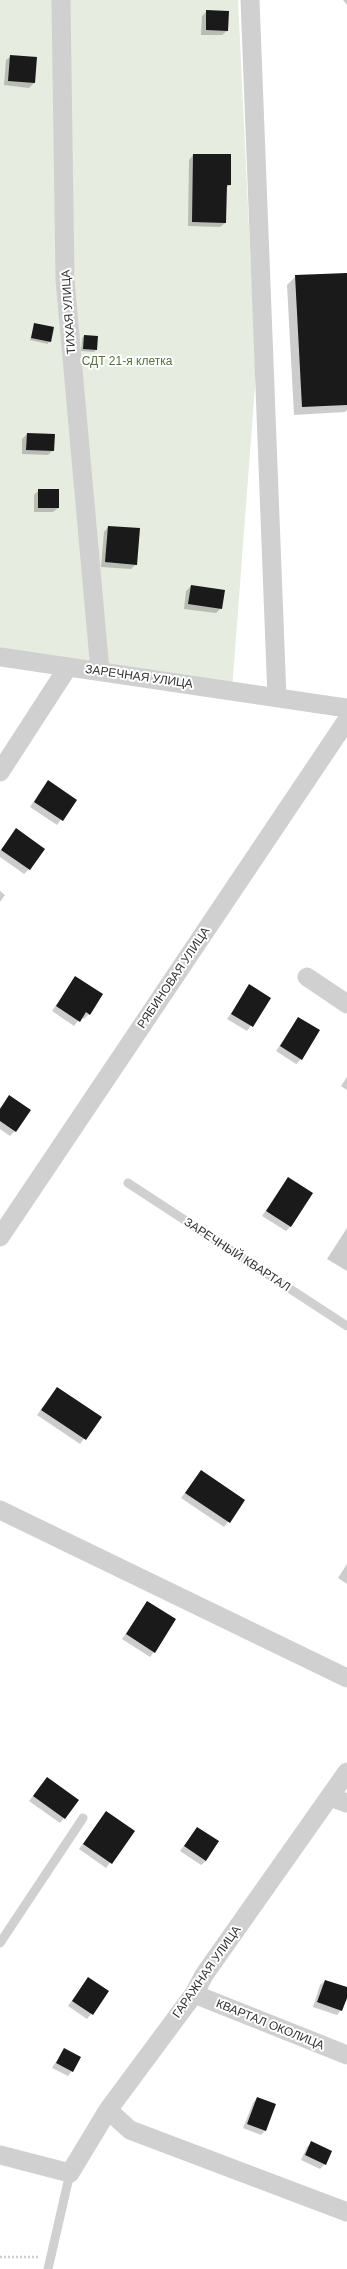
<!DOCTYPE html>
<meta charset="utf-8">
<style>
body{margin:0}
canvas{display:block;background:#fff}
</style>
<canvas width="347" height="2269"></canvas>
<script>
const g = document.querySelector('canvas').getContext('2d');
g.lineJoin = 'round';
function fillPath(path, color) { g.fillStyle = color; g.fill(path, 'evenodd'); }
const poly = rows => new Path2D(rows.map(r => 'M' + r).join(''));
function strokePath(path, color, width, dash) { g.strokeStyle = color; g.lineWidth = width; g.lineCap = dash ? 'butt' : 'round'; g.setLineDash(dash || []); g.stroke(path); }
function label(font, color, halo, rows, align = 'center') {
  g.font = font + ' Arial,sans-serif'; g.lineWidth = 4; g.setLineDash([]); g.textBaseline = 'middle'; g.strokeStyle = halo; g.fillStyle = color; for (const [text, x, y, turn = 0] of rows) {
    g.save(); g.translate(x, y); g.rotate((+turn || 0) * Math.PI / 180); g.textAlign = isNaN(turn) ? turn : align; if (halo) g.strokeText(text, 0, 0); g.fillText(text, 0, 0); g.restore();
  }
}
fillPath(poly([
 [0,0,238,0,256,373,232,690,0,649]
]), '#e6ecdf');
fillPath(poly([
 [343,0,347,0,347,5],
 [207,11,227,31,222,35,201,35,202,16],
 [11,56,34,83,29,88,4,85,6,60],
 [193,155,230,185,226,188,225,223,220,227,188,226,189,160],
 [296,276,347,294,347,410,345,412,294,415,287,285],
 [35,324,53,327,48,344,30,340],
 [84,336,96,350,94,352,81,351,82,338],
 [27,434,53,450,48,455,22,454,22,439],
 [39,490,58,508,53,512,34,512,34,495],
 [108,527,136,564,131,569,101,567,104,532],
 [191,586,221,608,216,613,184,609,186,591],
 [44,786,76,800,57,825,30,807],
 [16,830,29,869,24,874,0,857,0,851],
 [0,891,5,895,0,902],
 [75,977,102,994,89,1014,84,1019,81,1017,74,1026,52,1011],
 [250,985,270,998,247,1031,227,1019],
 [298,1018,301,1059,296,1064,276,1051],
 [347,1077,347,1090,341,1086],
 [9,1097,15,1131,10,1136,0,1129,0,1108],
 [288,1178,291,1226,286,1231,262,1216],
 [347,1228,347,1271,327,1259],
 [57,1388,100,1417,80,1444,37,1415],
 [201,1471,244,1501,224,1527,181,1498],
 [347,1564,347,1584,338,1578],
 [147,1602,154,1652,150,1657,122,1639],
 [47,1778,64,1818,60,1823,29,1801],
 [106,1812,134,1831,106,1868,79,1849],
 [197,1828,206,1861,201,1865,180,1851],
 [88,1978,108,1991,87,2019,68,2006],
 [325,1981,347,1989,347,1995,341,2010,337,2015,313,2007,320,1985],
 [64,2049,72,2071,68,2076,52,2068],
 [257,2098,266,2130,261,2135,243,2128,253,2103],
 [311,2143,325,2164,320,2169,301,2160,307,2147]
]), '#0003');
fillPath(poly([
 [206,10,229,11,228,31,206,30],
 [10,55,37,57,35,83,8,81],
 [193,154,231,154,231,185,227,185,226,223,192,222],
 [347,273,347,405,302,407,295,275],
 [34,323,54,327,51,342,31,338],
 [84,335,98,336,97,350,83,349],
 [27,433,55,434,54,451,26,450],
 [38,489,59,489,59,508,38,508],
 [108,526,140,528,137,565,105,562],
 [191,585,225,590,222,609,188,604],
 [48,780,77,800,63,821,34,802],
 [16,828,45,849,30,870,1,850],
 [75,976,103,994,90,1015,86,1012,80,1022,56,1006],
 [249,984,271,998,253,1027,231,1014],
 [298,1017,320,1030,302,1060,280,1046],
 [9,1095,31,1110,16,1132,0,1121,0,1109],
 [288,1177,313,1193,291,1227,266,1211],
 [57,1387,102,1417,86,1440,41,1410],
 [201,1470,245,1500,230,1523,185,1493],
 [147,1601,176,1619,155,1653,126,1634],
 [47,1777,79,1800,65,1819,33,1796],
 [106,1811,135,1831,112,1864,83,1844],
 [197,1827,219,1841,206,1861,184,1846],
 [88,1977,109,1991,93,2015,72,2001],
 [325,1980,347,1987,347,1998,342,2011,317,2002],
 [64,2048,81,2057,73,2072,56,2063],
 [257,2097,276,2104,266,2131,247,2124],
 [311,2141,332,2151,326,2165,305,2155]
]), '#1a1a1a');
strokePath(poly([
 [0,2257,38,2257]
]), '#cdcdcd', 2.5, [2, 2]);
strokePath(poly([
 [128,1183,347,1326],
 [0,1943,83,1818],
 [48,2269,70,2173]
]), '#d0d0d0', 9);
strokePath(poly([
 [61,0,65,280,100,671],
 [250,0,277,698],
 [0,657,347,708],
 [0,772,68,667],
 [307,977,347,1004],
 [0,1237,347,720],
 [0,1510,347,1678],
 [330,1797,347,1803],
 [194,1994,347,2055],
 [108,2110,130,2130,347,2212],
 [0,2155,70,2173,108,2110,194,1994,204,1975,347,1772]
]), '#d0d0d0', 19);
label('12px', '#333', '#fff', [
 ["ТИХАЯ УЛИЦА",69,312,-94],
 ["ЗАРЕЧНАЯ УЛИЦА",139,677,8],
 ["РЯБИНОВАЯ УЛИЦА",174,978,-56],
 ["ЗАРЕЧНЫЙ КВАРТАЛ",237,1255,33],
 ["ГАРАЖНАЯ УЛИЦА",207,1972,-55],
 ["КВАРТАЛ ОКОЛИЦА",270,2025,22]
]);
label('12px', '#56703f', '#fff', [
 ["СДТ 21-я клетка",127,362]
]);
</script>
